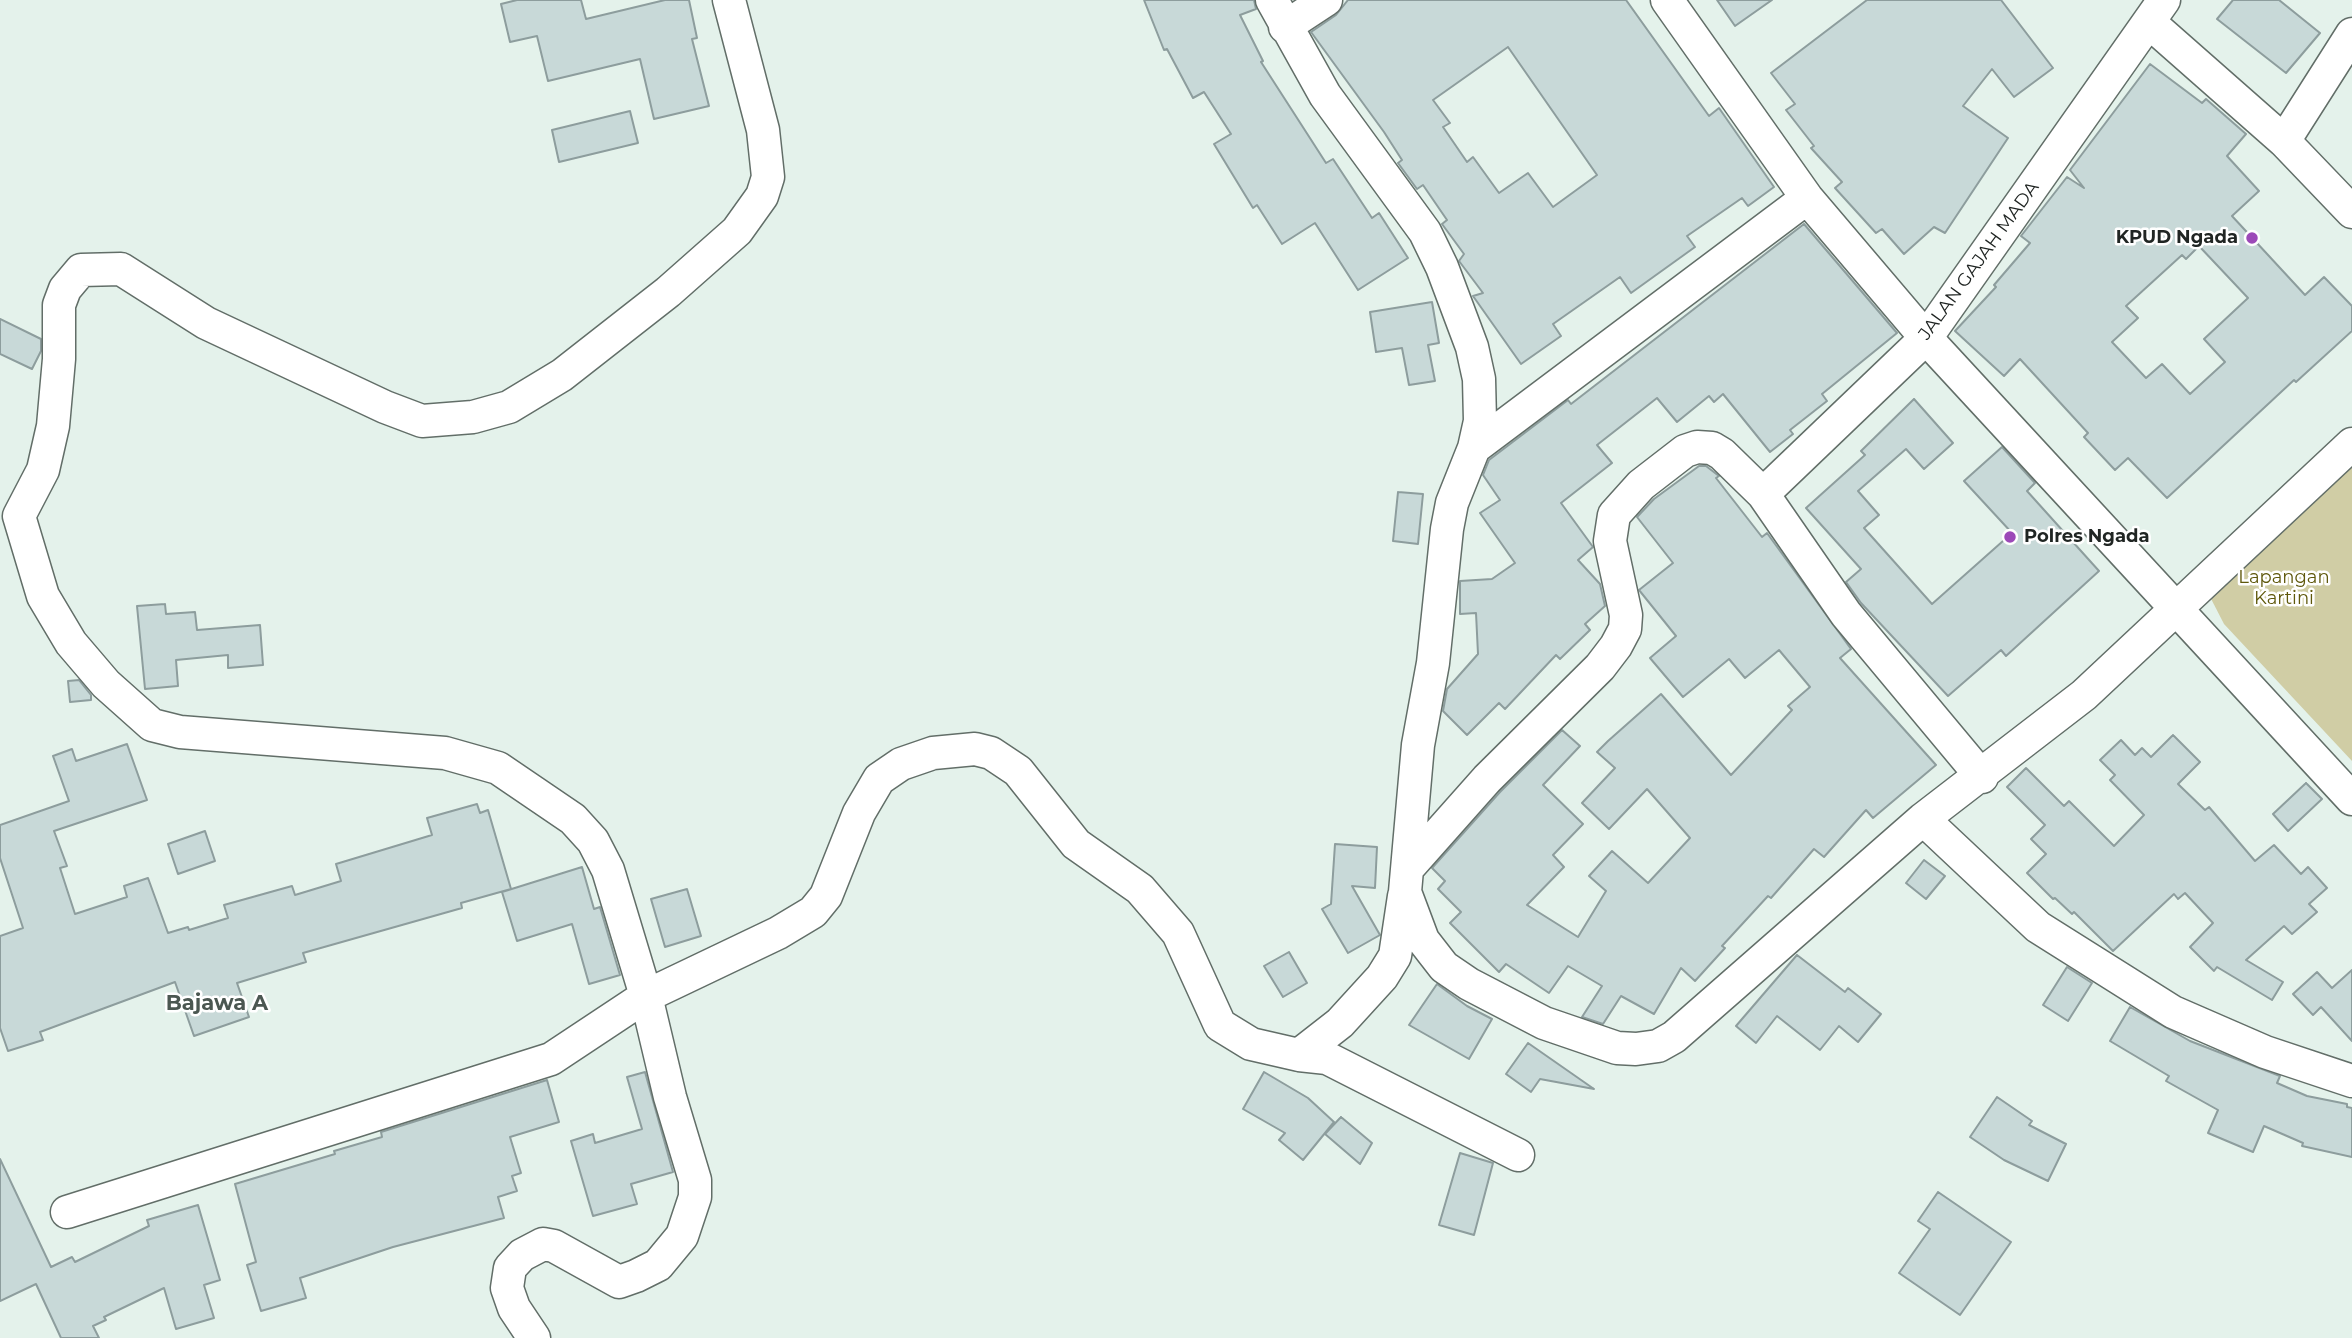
<!DOCTYPE html>
<style>
body{margin:0}
canvas{display:block;background:#e4f2eb}
</style>
<canvas width="2352" height="1338"></canvas>
<script>
const g = document.querySelector('canvas').getContext('2d');
g.lineJoin = 'round';
function fillPath(path, color) { g.fillStyle = color; g.fill(path, 'evenodd'); }
const poly = rows => new Path2D(rows.map(r => 'M' + r).join(''));
function strokePath(path, color, width, dash) { g.strokeStyle = color; g.lineWidth = width; g.lineCap = dash ? 'butt' : 'round'; g.setLineDash(dash || []); g.stroke(path); }
function label(font, color, halo, rows, align = 'center') {
  g.font = font + ' Montserrat,sans-serif'; g.lineWidth = 5; g.setLineDash([]); g.textBaseline = 'middle'; g.strokeStyle = halo; g.fillStyle = color; for (const [text, x, y, turn = 0] of rows) {
    g.save(); g.translate(x, y); g.rotate((+turn || 0) * Math.PI / 180); g.textAlign = isNaN(turn) ? turn : align; if (halo) g.strokeText(text, 0, 0); g.fillText(text, 0, 0); g.restore();
  }
}
fillPath(poly([
 [2352,439,2352,761,2224,624,2206,589]
]), '#d0cda5');
const building = poly([
 [517,0,581,0,586,19,665,0,689,0,697,38,692,39,709,106,654,119,640,59,548,81,537,36,510,42,501,4,517,0],
 [1144,0,1254,0,1256,9,1240,15,1263,61,1261,62,1326,163,1333,159,1372,218,1379,213,1408,258,1358,290,1315,223,1282,244,1257,205,1253,208,1214,144,1231,134,1204,92,1193,98,1167,49,1164,50,1144,0],
 [1348,0,1626,0,1709,116,1719,108,1774,187,1748,206,1742,198,1687,236,1695,247,1631,293,1620,277,1553,324,1561,336,1521,364,1473,296,1483,293,1459,261,1464,254,1442,224,1447,220,1423,185,1417,189,1398,163,1402,160,1384,132,1311,32,1336,15,1348,0],
 [1508,47,1597,175,1553,207,1528,173,1499,193,1473,157,1467,162,1443,127,1450,123,1433,100,1508,47],
 [1717,0,1772,0,1735,26,1717,0],
 [1867,0,2001,0,2053,68,2014,97,1992,69,1963,106,2008,138,1945,233,1934,227,1904,254,1882,229,1876,233,1835,188,1842,182,1811,148,1814,146,1786,110,1795,104,1771,73,1867,0],
 [2233,0,2279,0,2320,33,2286,73,2217,19,2233,0],
 [2150,64,2202,103,2206,99,2246,134,2227,156,2259,191,2232,216,2305,295,2324,277,2352,306,2352,331,2296,382,2294,380,2167,498,2128,458,2115,470,2084,437,2088,433,2020,359,2004,376,1955,331,1996,287,1994,285,2030,243,2021,236,2067,177,2084,188,2070,170,2150,64],
 [2199,246,2248,298,2204,339,2225,362,2190,394,2162,364,2146,378,2112,342,2138,318,2126,306,2182,255,2186,259,2199,246],
 [630,111,638,143,559,162,552,130,630,111],
 [1804,224,1897,333,1822,394,1827,401,1790,430,1793,434,1770,452,1723,394,1714,402,1709,396,1677,422,1657,398,1597,445,1612,463,1561,503,1593,547,1578,560,1600,584,1605,606,1585,624,1590,630,1560,659,1556,655,1505,709,1499,703,1467,735,1443,711,1447,689,1478,654,1476,613,1460,614,1460,581,1492,579,1515,563,1480,513,1500,500,1483,475,1489,460,1568,400,1571,404,1804,224],
 [1432,302,1439,343,1428,345,1435,381,1409,385,1402,348,1376,352,1370,312,1432,302],
 [0,319,41,339,41,351,32,369,0,354,0,319],
 [1914,399,1953,443,1924,469,1906,449,1858,491,1879,515,1864,528,1932,604,2012,533,1964,481,2002,447,2035,483,2027,491,2099,571,2006,656,2001,650,1948,696,1861,603,1846,582,1861,569,1806,508,1865,455,1861,451,1914,399],
 [1699,466,1706,466,1719,476,1716,478,1762,537,1767,533,1775,544,1851,649,1840,658,1936,765,1873,818,1866,810,1824,857,1814,849,1771,898,1768,896,1722,946,1725,948,1695,981,1681,968,1654,1014,1621,996,1603,1024,1582,1017,1602,986,1568,966,1549,993,1506,964,1499,972,1450,923,1461,912,1438,889,1445,881,1432,868,1500,792,1562,730,1580,746,1543,785,1583,824,1553,855,1564,867,1527,905,1578,937,1606,891,1589,876,1612,851,1648,883,1690,838,1647,789,1609,829,1582,803,1615,768,1597,752,1608,741,1661,694,1731,775,1792,710,1788,706,1810,687,1779,650,1745,678,1729,659,1683,697,1650,658,1676,636,1639,590,1673,563,1637,517,1654,499,1699,466],
 [1398,492,1423,494,1418,544,1393,541,1398,492],
 [165,604,166,614,195,612,197,630,260,625,263,665,228,668,228,655,176,660,178,686,145,689,137,606,165,604],
 [79,680,91,695,91,700,70,702,68,681,79,680],
 [2173,735,2200,762,2178,784,2205,810,2209,807,2255,861,2274,845,2301,874,2308,867,2327,888,2309,904,2317,912,2292,934,2284,926,2246,960,2283,982,2272,1000,2217,967,2214,971,2190,947,2213,923,2185,893,2178,899,2174,894,2113,951,2074,912,2072,914,2055,898,2053,899,2027,873,2046,854,2031,839,2045,825,2007,787,2026,768,2064,806,2069,801,2114,846,2144,815,2110,780,2115,775,2100,760,2121,740,2135,755,2142,748,2151,757,2173,735],
 [127,744,147,800,54,831,67,866,60,868,75,914,127,897,124,886,148,878,168,933,188,927,189,930,228,918,224,905,292,886,295,895,341,881,336,864,432,835,427,818,477,804,480,813,488,810,511,889,461,903,462,908,303,953,306,962,237,983,249,1017,194,1036,175,982,40,1032,43,1040,8,1051,0,1028,0,936,23,928,0,858,0,825,69,801,53,756,72,749,76,761,127,744],
 [2306,783,2322,799,2288,831,2273,814,2306,783],
 [205,831,215,861,178,874,168,844,205,831],
 [1335,844,1377,847,1375,888,1352,886,1380,935,1348,953,1322,909,1331,904,1335,844],
 [1924,860,1945,876,1926,899,1906,883,1924,860],
 [582,867,594,909,600,907,620,975,589,984,572,924,517,941,502,892,582,867],
 [687,889,701,936,665,947,651,899,687,889],
 [1289,952,1307,983,1283,997,1264,966,1289,952],
 [1797,955,1845,992,1848,988,1881,1014,1858,1042,1839,1026,1820,1050,1777,1016,1756,1043,1736,1026,1797,955],
 [2067,967,2092,983,2068,1021,2043,1005,2067,967],
 [2352,970,2352,1041,2321,1007,2313,1015,2293,994,2317,972,2332,988,2352,970],
 [1437,984,1467,1006,1492,1019,1469,1059,1409,1025,1437,984],
 [2130,1007,2190,1041,2280,1076,2277,1083,2307,1096,2347,1104,2347,1107,2352,1108,2352,1157,2302,1146,2303,1143,2264,1126,2253,1152,2208,1133,2218,1110,2166,1081,2169,1076,2110,1041,2130,1007],
 [1528,1043,1594,1089,1540,1079,1531,1092,1506,1074,1528,1043],
 [645,1072,673,1172,631,1184,637,1204,593,1216,571,1141,593,1134,595,1143,642,1129,627,1077,645,1072],
 [1264,1072,1308,1098,1334,1122,1303,1160,1279,1140,1285,1133,1243,1109,1264,1072],
 [547,1080,559,1122,510,1137,521,1173,512,1176,517,1191,498,1197,504,1218,393,1247,300,1278,306,1298,261,1311,247,1265,256,1262,235,1184,335,1154,334,1151,382,1137,381,1132,547,1080],
 [1997,1097,2032,1121,2029,1125,2066,1144,2048,1181,2004,1160,1970,1137,1997,1097],
 [1341,1117,1372,1143,1360,1164,1325,1134,1341,1117],
 [1460,1153,1493,1163,1474,1235,1439,1225,1460,1153],
 [0,1159,51,1267,72,1257,75,1262,149,1226,147,1220,198,1205,220,1280,204,1285,214,1318,176,1329,164,1288,104,1317,106,1320,93,1326,99,1338,61,1338,36,1284,0,1301,0,1159],
 [1938,1192,2011,1242,1960,1315,1899,1273,1930,1229,1918,1221,1938,1192]
]);
fillPath(building, '#c8d9d8');
strokePath(building, '#8d9d9d', 2);
const minor = poly([
 [1272,0,1325,95,1425,232,1442,267,1472,347,1479,379,1480,421,1474,448,1452,503,1447,529,1433,663,1418,745,1405,892,1423,940,1444,967,1469,984,1544,1023,1617,1048,1636,1049,1658,1046,1674,1037,1923,819,2084,695,2352,444],
 [1667,0,1807,198,1926,338,2352,799],
 [2150,23,2284,141,2352,212],
 [1285,27,1326,0],
 [2284,141,2352,34],
 [1474,448,1807,198],
 [1763,494,1926,338,2164,0],
 [1923,819,2038,927,2173,1012,2265,1052,2352,1081],
 [1408,868,1487,779,1600,667,1616,646,1625,629,1626,615,1610,541,1614,515,1641,485,1685,451,1697,447,1712,448,1722,454,1763,494,1846,614,1982,777],
 [1299,1055,1327,1058,1518,1155],
 [67,1212,551,1059,646,996,778,933,813,912,826,896,859,813,879,779,901,764,933,753,975,749,991,753,1018,771,1076,844,1140,889,1178,933,1220,1025,1251,1044,1299,1055,1340,1023,1382,977,1395,956,1404,896],
 [534,1338,514,1308,507,1288,510,1268,522,1255,543,1244,554,1246,619,1282,636,1276,658,1265,682,1236,695,1197,695,1180,670,1097,646,996,608,870,593,841,573,819,498,768,445,753,180,732,152,725,106,684,71,643,43,596,19,516,43,470,53,426,59,359,59,305,65,289,81,270,121,269,206,323,385,407,422,421,473,417,509,407,562,375,668,292,737,231,762,196,768,177,763,130,729,0]
]);
strokePath(minor, '#626e68', 35);
strokePath(minor, '#fff', 32);
for (const [x, y, r, color] of [
 [2252,238,7,"#9c49b8"],
 [2010,537,7,"#9c49b8"]
]) { const dot = new Path2D(); dot.arc(x, y, r, 0, 2 * Math.PI); g.fillStyle = color; g.fill(dot); strokePath(dot, '#fff', 2.5); }
label('bold 18px', '#202523', '#fff', [
 ["KPUD Ngada",2238,238],
 ["Polres Ngada",2024,537,"left"]
], 'right');
label('18px', '#202523', '#fff', [
 ["JALAN GAJAH MADA",1979,261,-54]
]);
label('18px', '#5f580b', '#fff', [
 ["Lapangan",2284,578],
 ["Kartini",2284,599]
]);
label('bold 21px', '#4b5751', '#fff', [
 ["Bajawa A",217,1004]
]);
</script>
